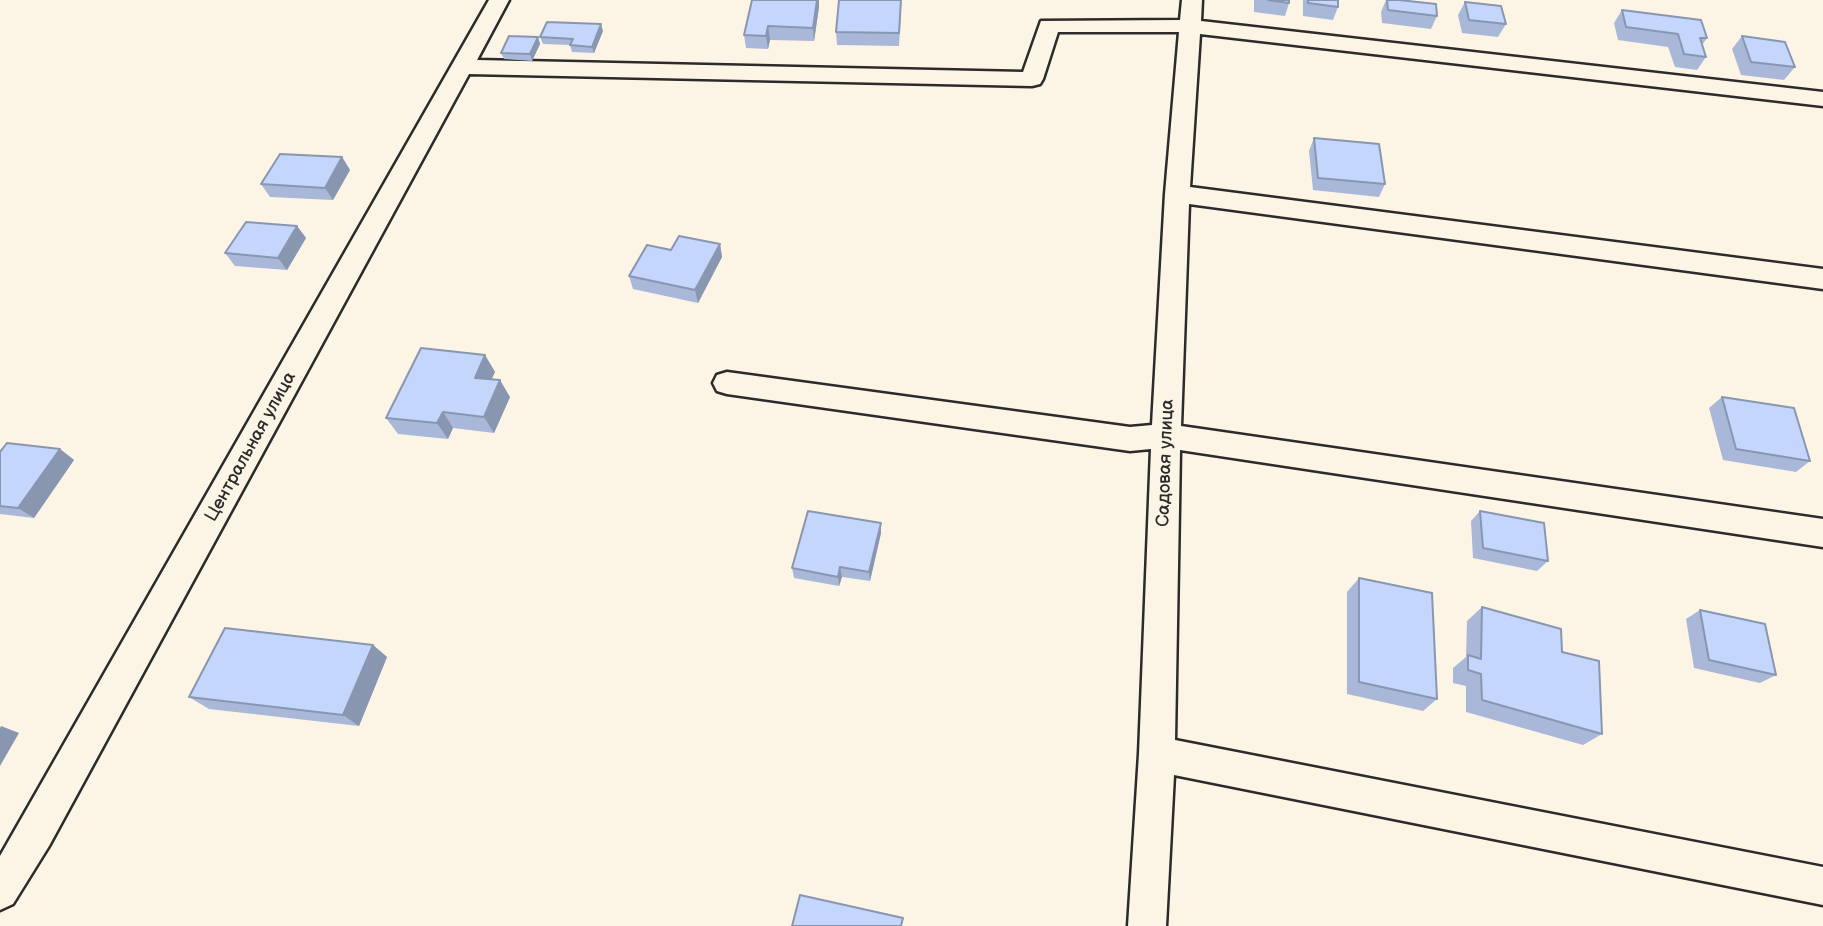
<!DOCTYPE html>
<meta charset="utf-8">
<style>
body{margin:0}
canvas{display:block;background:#fcf5e5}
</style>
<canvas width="1823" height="926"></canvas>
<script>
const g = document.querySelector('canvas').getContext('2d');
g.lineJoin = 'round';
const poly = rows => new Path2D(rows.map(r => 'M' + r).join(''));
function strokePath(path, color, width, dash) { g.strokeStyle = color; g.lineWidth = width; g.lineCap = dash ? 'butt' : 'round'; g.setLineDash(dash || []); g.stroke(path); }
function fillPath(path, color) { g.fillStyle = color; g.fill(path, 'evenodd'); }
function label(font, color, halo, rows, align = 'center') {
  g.font = font + ' "Balsamiq Sans",sans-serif'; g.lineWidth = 6; g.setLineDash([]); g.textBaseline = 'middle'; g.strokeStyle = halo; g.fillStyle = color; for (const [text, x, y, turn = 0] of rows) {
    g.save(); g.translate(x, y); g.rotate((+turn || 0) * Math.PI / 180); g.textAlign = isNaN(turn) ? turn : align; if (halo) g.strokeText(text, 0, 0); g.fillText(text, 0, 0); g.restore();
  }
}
const street = poly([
 [489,0,509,0,477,60,1023,72,1041,21,1180,20,1182,0,1202,0,1201,21,1823,92,1823,106,1200,34,1190,187,1823,269,1823,289,1189,204,1181,426,1823,519,1823,547,1180,450,1175,740,1823,867,1823,905,1174,775,1166,926,1128,926,1139,754,1151,449,1130,451,727,394,717,391,713,383,717,375,727,372,1130,427,1152,425,1165,194,1179,32,1058,32,1043,79,1040,84,1032,86,469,74,49,846,13,904,0,910,0,856,489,0]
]);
strokePath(street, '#2b2b2b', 5);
fillPath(street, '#fcf5e5');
fillPath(poly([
 [752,0,819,0,819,7,814,41,770,40,768,49,746,48,744,35],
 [1254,0,1289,0,1289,3,1285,16,1254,12],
 [1303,0,1338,0,1338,7,1333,20,1303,16],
 [1386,0,1399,0,1437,16,1431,29,1382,23,1381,12],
 [1465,2,1506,24,1498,37,1462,33,1458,15],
 [1622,10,1707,38,1702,45,1706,57,1697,70,1675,67,1668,47,1618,40,1614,23],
 [901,12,899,46,837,45,836,32],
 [603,31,594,53,572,52,570,45,543,44,540,37],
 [1742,36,1795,67,1784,80,1741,75,1732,49],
 [538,37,540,44,532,61,504,59,501,53],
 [1314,138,1385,184,1379,197,1313,190,1309,151],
 [342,157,350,170,333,200,270,197,261,184],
 [297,226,306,238,287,270,235,266,225,253],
 [720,244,722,257,698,303,633,289,629,276,671,250],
 [485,355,495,372,491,379,510,397,494,433,453,428,448,439,398,434,386,418],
 [1722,397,1810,461,1796,472,1723,460,1709,408],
 [60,449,74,460,34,518,0,514,0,452],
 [1480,511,1548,561,1537,571,1473,558,1471,521],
 [881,523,881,533,870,581,842,577,839,586,794,578,792,568],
 [1359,578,1437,699,1423,711,1347,694,1347,592],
 [1482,607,1562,652,1602,734,1583,745,1466,712,1466,686,1453,683,1453,668,1466,657,1467,621],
 [1700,610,1776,675,1760,683,1694,668,1686,619],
 [373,645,387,657,359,726,209,709,189,697]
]), '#a9b8d9');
fillPath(poly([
 [817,0,819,0,819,7,814,41,813,28],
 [601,24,603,31,594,53,592,47],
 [768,26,770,40,768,49,766,36],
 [538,37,540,44,532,61,530,54],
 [342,157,350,170,333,200,325,188],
 [297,226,306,238,287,270,278,258],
 [720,244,722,257,698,303,695,290],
 [485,355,495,372,485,394,475,378],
 [500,380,510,397,494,433,484,417],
 [443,412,453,428,448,439,437,423],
 [60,449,74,460,34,518,18,508],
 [881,523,881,533,870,581,869,572],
 [840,567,842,577,839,586,838,577],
 [373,645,387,657,359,726,343,715],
 [1,726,19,733,0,766,0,728]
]), '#8996b0');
const building = poly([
 [752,0,817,0,813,28,768,26,766,36,744,35,752,0],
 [839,0,901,0,899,33,836,32,839,0],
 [1268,0,1289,0,1289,3,1268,0],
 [1308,0,1338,0,1338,7,1308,3,1308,0],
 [1387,0,1399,0,1436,4,1437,16,1388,10,1387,0],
 [1465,2,1501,6,1506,24,1469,20,1465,2],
 [1622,10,1701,20,1707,38,1700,38,1706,57,1684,54,1678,34,1626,27,1622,10],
 [547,22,601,24,592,47,570,45,573,39,540,37,547,22],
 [509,36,538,37,530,54,501,53,509,36],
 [1742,36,1785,42,1795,67,1751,62,1742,36],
 [1314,138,1379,144,1385,184,1318,178,1314,138],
 [280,154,342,157,325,188,261,184,280,154],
 [246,222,297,226,278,258,225,253,246,222],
 [679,236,720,244,695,290,629,276,647,245,671,250,679,236],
 [421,348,485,355,475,378,500,380,484,417,443,412,437,423,386,418,421,348],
 [1722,397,1794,408,1810,461,1736,449,1722,397],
 [7,443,60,449,18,508,0,506,0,452,7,443],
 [808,511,881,523,869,572,840,567,838,577,792,568,808,511],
 [1480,511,1544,523,1548,561,1483,548,1480,511],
 [1359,578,1432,593,1437,699,1359,682,1359,578],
 [1482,607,1561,629,1562,652,1599,661,1602,734,1482,700,1481,674,1468,670,1468,655,1481,659,1482,607],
 [1700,610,1765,624,1776,675,1709,660,1700,610],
 [225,628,373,645,343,715,189,697,225,628],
 [800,895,903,918,901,926,792,926,800,895]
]);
fillPath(building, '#c4d6fc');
strokePath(building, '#8996b0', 2);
label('18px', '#2b2b2b', '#fcf5e5', [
 ["Центральная улица",251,447,-61],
 ["Садовая улица",1166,463,-88]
]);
</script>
